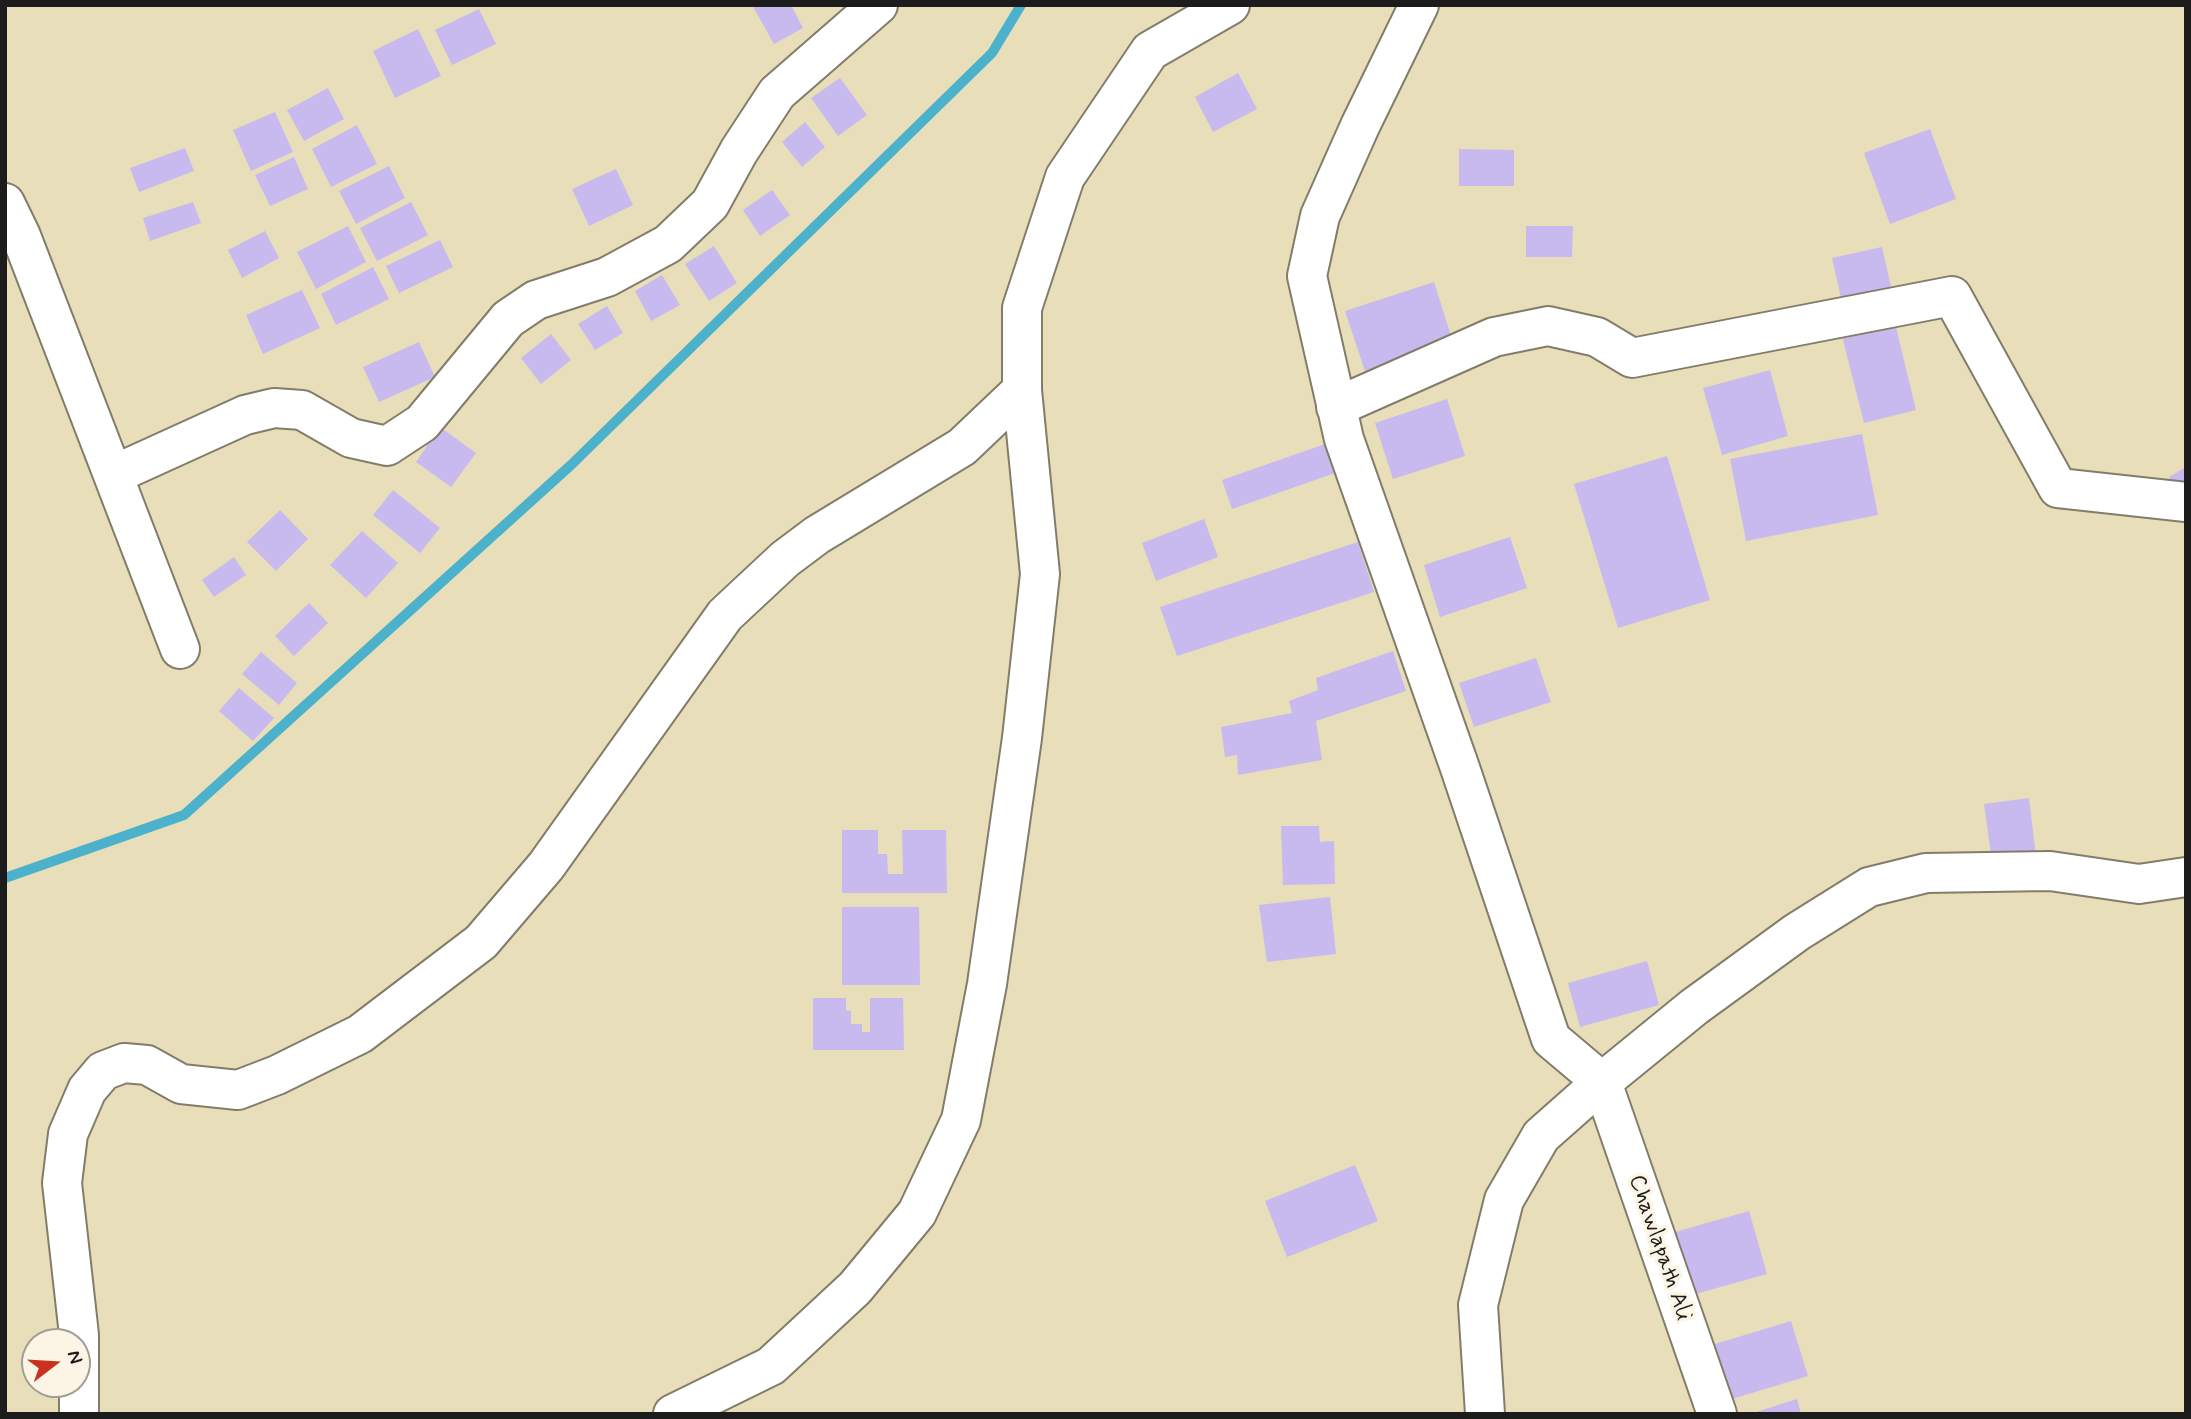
<!DOCTYPE html>
<style>
body{margin:0}
#map{position:relative;width:2191px;height:1419px;overflow:hidden;background:#e8deb9;font-family:Mynerve,sans-serif}
canvas{display:block}
.frame{position:absolute;inset:0;border:7px solid #1c1c1c;pointer-events:none}
.north{position:absolute;left:21px;top:1328px;width:70px;height:70px;box-sizing:border-box;background:#fcf5e5;border:2px solid #a29e95;border-radius:50%;rotate:73deg;font-size:19px;font-weight:700;line-height:28px;text-align:center;color:#1c1c1c}
.north::after{content:'';display:block;margin:auto;width:24px;height:32px;background:#c8321e;clip-path:polygon(50% 0,100% 100%,50% 72%,0 100%)}
</style>
<div id="map">
<canvas width="2191" height="1419"></canvas>
<div class="frame"></div>
<div class="north">N</div>
</div>
<script>
const g = document.querySelector('canvas').getContext('2d');
g.lineJoin = 'round';
const poly = rows => new Path2D(rows.map(r => 'M' + r).join(''));
function strokePath(path, color, width, dash) { g.strokeStyle = color; g.lineWidth = width; g.lineCap = dash ? 'butt' : 'round'; g.setLineDash(dash || []); g.stroke(path); }
function fillPath(path, color) { g.fillStyle = color; g.fill(path, 'evenodd'); }
function label(font, color, halo, rows, align = 'center') {
  g.font = font + ' Mynerve,sans-serif'; g.lineWidth = 7; g.setLineDash([]); g.textBaseline = 'middle'; g.strokeStyle = halo; g.fillStyle = color; for (const [text, x, y, turn = 0] of rows) {
    g.save(); g.translate(x, y); g.rotate((+turn || 0) * Math.PI / 180); g.textAlign = isNaN(turn) ? turn : align; if (halo) g.strokeText(text, 0, 0); g.fillText(text, 0, 0); g.restore();
  }
}
strokePath(poly([
 [5,878,184,815,571,465,992,53,1021,5]
]), '#4cb2cb', 10);
fillPath(poly([
 [752,5,791,5,803,28,774,44],
 [479,9,496,44,452,65,435,30],
 [418,29,441,76,395,98,373,51],
 [1238,73,1257,109,1213,132,1195,97],
 [840,78,867,115,838,136,811,98],
 [328,88,344,119,304,141,287,110],
 [275,112,293,152,251,171,233,130],
 [805,122,825,147,802,167,782,142],
 [357,125,377,164,331,187,312,149],
 [1930,129,1956,199,1890,224,1864,153],
 [185,148,194,171,139,192,130,168],
 [1459,149,1514,150,1514,186,1459,186],
 [294,157,308,189,270,206,255,175],
 [389,166,405,198,356,224,339,191],
 [616,169,633,205,589,226,572,189],
 [772,190,790,215,760,236,743,210],
 [193,202,201,223,150,241,143,218],
 [411,202,428,235,377,261,360,228],
 [348,226,366,262,316,289,297,252],
 [1526,226,1573,226,1572,257,1526,257],
 [265,231,279,258,242,278,228,250],
 [440,240,453,267,399,293,386,266],
 [714,246,737,283,709,301,685,264],
 [1882,247,1895,304,1845,315,1832,258],
 [373,267,389,299,336,325,321,294],
 [662,275,680,305,651,321,635,291],
 [1434,282,1453,342,1365,371,1345,311],
 [302,290,320,328,263,354,246,315],
 [607,306,623,333,595,350,578,324],
 [1895,323,1916,410,1864,423,1842,336],
 [551,334,571,360,541,384,521,358],
 [419,342,435,377,379,402,363,367],
 [1770,370,1788,436,1722,455,1703,388],
 [1447,399,1465,456,1393,479,1375,423],
 [440,427,476,453,451,487,416,462],
 [1862,434,1878,515,1746,541,1730,459],
 [1328,443,1338,472,1232,509,1222,480],
 [1667,456,1710,600,1618,628,1574,484],
 [2186,467,2186,493,2180,496,2169,477],
 [393,490,440,528,420,553,373,515],
 [280,510,308,539,276,571,247,542],
 [1204,519,1218,557,1156,581,1142,543],
 [362,531,398,563,366,598,330,565],
 [1510,537,1527,588,1440,617,1424,565],
 [1358,542,1374,592,1177,656,1160,607],
 [234,557,246,575,214,597,202,580],
 [309,603,328,623,294,656,275,636],
 [1393,651,1406,691,1316,721,1322,760,1238,775,1237,755,1225,757,1221,727,1292,713,1289,701,1318,690,1316,678],
 [261,652,297,683,279,705,242,674],
 [1536,658,1551,702,1474,727,1459,683],
 [239,688,274,718,253,741,219,711],
 [2029,798,2036,856,1992,862,1984,804],
 [1281,826,1319,826,1320,842,1334,841,1335,884,1283,885],
 [842,830,878,830,878,854,887,854,888,874,903,874,902,830,946,830,947,893,842,893],
 [1330,897,1336,954,1267,962,1259,905],
 [842,907,919,907,920,985,842,985],
 [1647,961,1659,1005,1580,1027,1568,983],
 [813,998,846,998,846,1010,851,1011,851,1024,862,1024,862,1032,870,1032,870,998,903,998,904,1050,813,1050],
 [1355,1165,1378,1221,1287,1257,1265,1201],
 [1749,1211,1767,1274,1692,1295,1675,1232],
 [1791,1321,1808,1376,1722,1402,1705,1347],
 [1797,1399,1801,1414,1753,1414,1753,1413]
]), '#c8baef');
const minor = poly([
 [1419,5,1360,126,1320,216,1307,276,1344,439,1460,768,1551,1039,1602,1082],
 [5,203,21,236,180,649],
 [1336,407,1494,337,1548,326,1597,337,1632,358,1952,296,2058,488,2186,502],
 [113,475,245,415,274,408,302,410,351,438,387,446,422,423,508,319,536,300,607,277,668,244,710,204,739,151,777,93,878,5],
 [1602,1082,1717,1414],
 [79,1414,79,1335,62,1183,68,1134,87,1090,103,1071,124,1063,147,1065,181,1084,238,1090,277,1075,360,1034,481,942,546,866,725,615,785,559,817,535,962,447,1022,390],
 [673,1414,771,1366,855,1288,917,1213,961,1120,987,984,1022,738,1040,574,1022,390,1022,308,1065,177,1150,51,1230,5],
 [1485,1414,1478,1305,1504,1200,1541,1136,1602,1082,1694,1007,1797,932,1869,887,1926,873,2050,871,2139,884,2186,877]
]);
strokePath(minor, '#827d6a', 42);
strokePath(minor, '#fff', 38);
label('23px', '#1c1c1c', '#fcf5e5', [
 ["Chawlapath Ali",1659,1248,71]
]);
</script>
